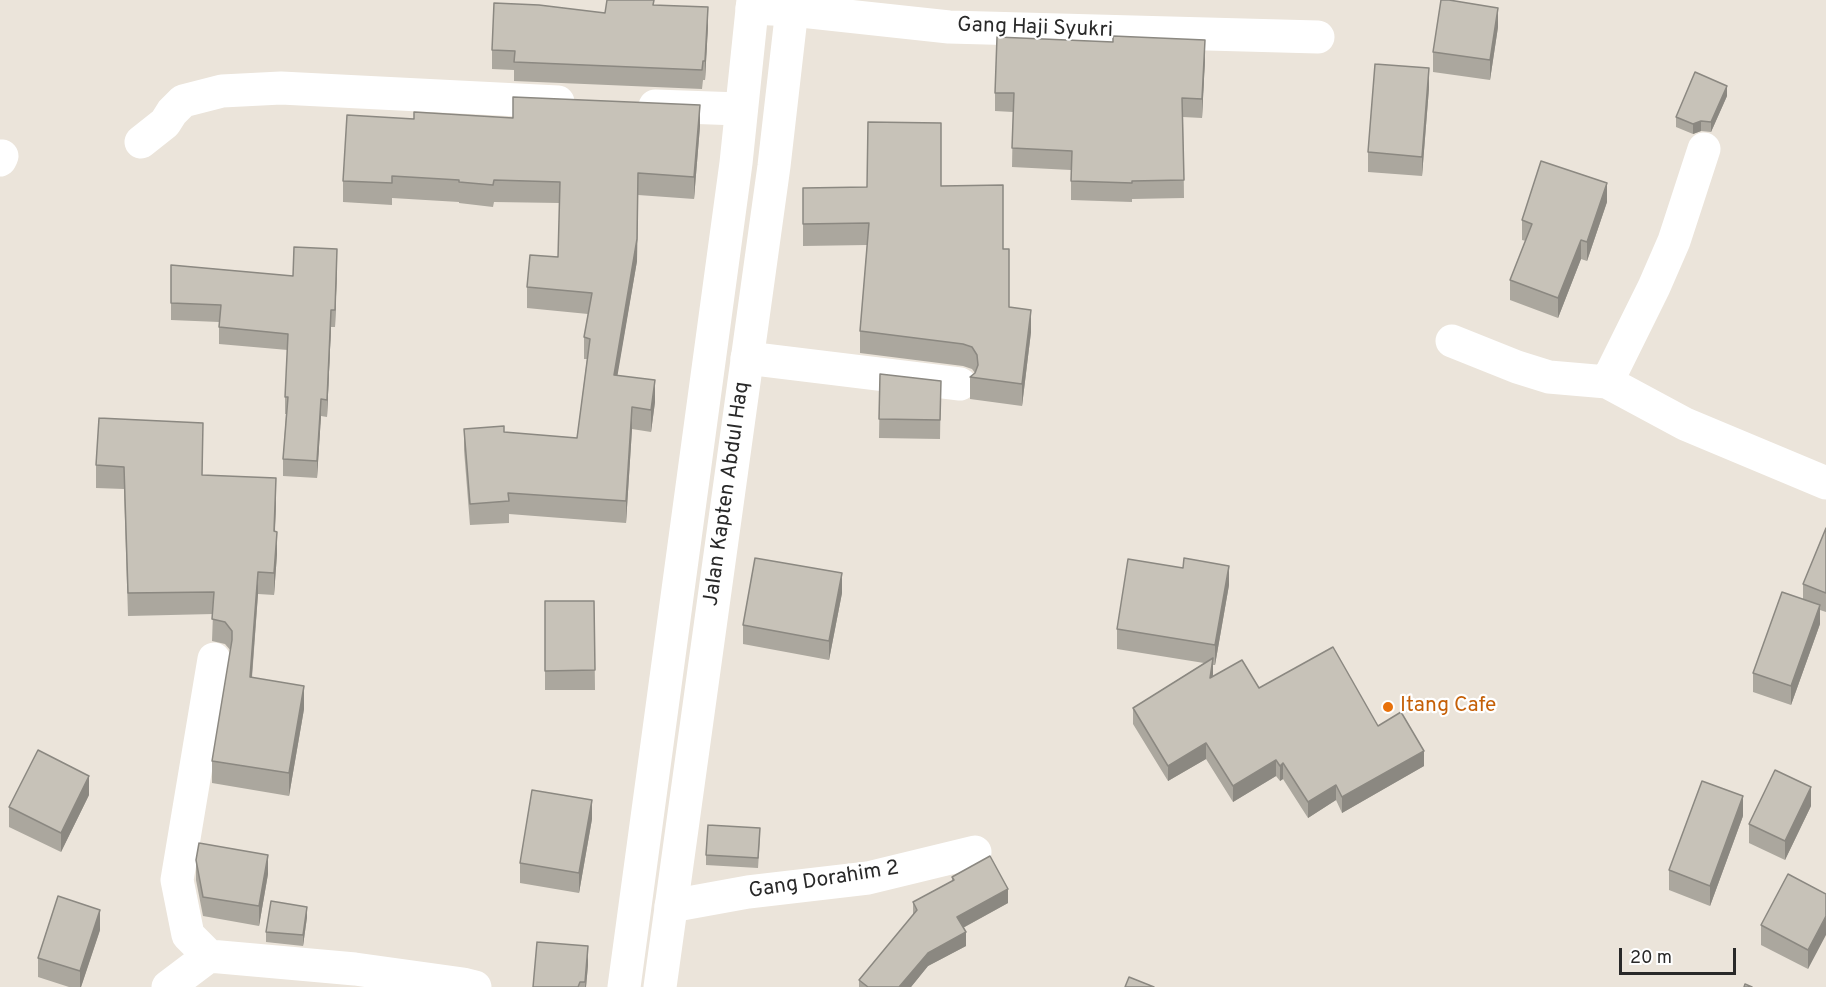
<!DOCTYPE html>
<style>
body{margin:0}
#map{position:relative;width:1826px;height:987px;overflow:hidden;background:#ebe4da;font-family:Overpass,sans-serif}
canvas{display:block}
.scale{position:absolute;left:1619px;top:948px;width:117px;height:27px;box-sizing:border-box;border:3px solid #292929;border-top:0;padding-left:8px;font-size:18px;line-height:21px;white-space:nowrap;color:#292929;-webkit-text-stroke:4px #fff;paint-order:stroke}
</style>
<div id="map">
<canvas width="1826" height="987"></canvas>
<div class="scale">20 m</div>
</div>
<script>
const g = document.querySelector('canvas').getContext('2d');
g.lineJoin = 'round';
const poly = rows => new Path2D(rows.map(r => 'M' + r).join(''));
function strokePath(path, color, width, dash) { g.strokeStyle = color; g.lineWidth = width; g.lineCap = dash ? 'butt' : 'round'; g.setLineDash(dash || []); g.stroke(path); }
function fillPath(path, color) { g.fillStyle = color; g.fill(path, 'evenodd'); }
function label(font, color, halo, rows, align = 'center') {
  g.font = font + ' Overpass,sans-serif'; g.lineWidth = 4.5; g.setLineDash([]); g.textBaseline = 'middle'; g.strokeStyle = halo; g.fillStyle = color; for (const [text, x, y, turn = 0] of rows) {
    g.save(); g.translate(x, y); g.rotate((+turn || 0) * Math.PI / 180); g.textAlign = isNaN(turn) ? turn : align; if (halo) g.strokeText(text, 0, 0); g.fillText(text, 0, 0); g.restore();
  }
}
strokePath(poly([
 [752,8,792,10,949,27,1318,37],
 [655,106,740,109],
 [141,142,165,123,172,112,183,101,222,91,281,88,558,102],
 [0,160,2,156],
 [1452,341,1517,367,1549,377,1607,382,1685,424,1826,483],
 [747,358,960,384],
 [1607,382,1654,287,1674,241,1704,149],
 [671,906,748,892,868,878,975,852],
 [209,956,188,935,177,880,214,659],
 [168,987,209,956,355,969,463,984,475,987]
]), '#fff', 33);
strokePath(poly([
 [624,987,736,163,753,0],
 [660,987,774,166,793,0]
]), '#fff', 33);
fillPath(poly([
 [654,5,708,26,705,80,703,80,702,89,514,81,514,70,492,69,492,50,605,13],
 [1498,27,1490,80,1433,72,1433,52],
 [1113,42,1205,59,1202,118,1183,117,1184,198,1132,199,1132,202,1071,200,1071,170,1012,167,1013,112,995,111,995,93],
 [1429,88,1422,176,1368,172,1368,152],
 [1727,96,1711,132,1701,131,1693,134,1676,127,1676,117],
 [513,118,700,126,694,199,638,195,637,261,617,375,655,402,651,432,632,429,626,523,509,514,509,523,470,525,464,450,464,429,577,438,587,359,584,359,584,337,588,314,527,308,527,287,558,257,560,203,494,202,493,207,459,203,459,202,392,198,392,205,343,202,343,181,414,119],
 [941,186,1003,249,1009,307,1031,332,1022,406,970,399,970,377,975,373,972,369,963,366,860,353,860,331,867,245,803,246,803,188],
 [1607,202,1587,261,1581,259,1558,318,1510,300,1510,280,1526,241,1522,240,1522,220],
 [171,265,293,276,337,266,335,327,331,327,327,417,321,416,317,478,283,476,283,459,286,414,285,414,285,397,288,350,219,344,219,322,171,320],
 [880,374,941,381,940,439,879,438],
 [99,418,202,475,276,501,275,531,277,554,274,595,258,594,252,678,304,709,289,796,212,783,212,761,231,651,225,644,212,641,213,614,128,616,124,489,96,488,96,465],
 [1826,528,1826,612,1820,610,1820,624,1791,705,1753,692,1753,673,1803,599,1803,584],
 [1229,585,1215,665,1213,665,1213,676,1259,688,1378,726,1424,766,1342,813,1336,800,1308,818,1283,779,1280,781,1276,776,1233,802,1206,759,1168,781,1133,724,1133,708,1204,663,1117,649,1117,629],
 [842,593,829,660,743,644,743,625],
 [545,601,594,601,595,690,545,690],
 [89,795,61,852,9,827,9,807],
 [1811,806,1785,860,1749,843,1749,824],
 [1743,816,1710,906,1669,890,1669,870],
 [592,819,579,893,520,883,520,863],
 [760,838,758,868,706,865,706,855],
 [196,860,268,874,259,926,203,916,196,880],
 [952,877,1008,903,963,928,966,946,928,966,911,987,859,987,859,980,913,915,913,902,952,881],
 [1826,894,1808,969,1761,945,1761,925],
 [307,917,303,946,266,942,266,932],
 [100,930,81,987,69,987,38,977,38,958],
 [588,965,586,987,533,987]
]), '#aba79e');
fillPath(poly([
 [708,7,708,26,705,80,705,61],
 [1498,8,1498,27,1490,80,1490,60],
 [1205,40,1205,59,1202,118,1202,99],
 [1429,68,1429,88,1422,176,1422,157],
 [1727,86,1727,96,1711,132,1711,122],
 [700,105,700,126,694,199,694,177],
 [1701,121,1701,131,1693,134,1693,124],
 [638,173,637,261,614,396,614,375],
 [1607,183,1607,202,1587,261,1587,242],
 [1581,240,1581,259,1558,318,1558,298],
 [337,249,337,266,335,327,335,310],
 [331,310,331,327,327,417,327,400],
 [1031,310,1031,332,1022,406,1022,384],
 [655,380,655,402,651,432,651,410],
 [321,399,321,416,317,478,317,461],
 [632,407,632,429,626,523,626,501],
 [276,478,276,501,274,554,274,531],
 [277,532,277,554,274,595,274,573],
 [1229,566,1229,585,1215,665,1215,645],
 [258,572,258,594,250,700,250,677],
 [842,573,842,593,829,660,829,641],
 [1820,605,1820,624,1791,705,1791,686],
 [1213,658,1213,674,1210,694,1210,678],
 [304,686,304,709,289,796,289,773],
 [1206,743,1206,759,1168,781,1168,766],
 [1424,751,1424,766,1342,813,1342,797],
 [1276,760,1276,776,1233,802,1233,786],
 [1283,763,1283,779,1280,781,1280,766],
 [89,776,89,795,61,852,61,833],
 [1336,785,1336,800,1308,818,1308,802],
 [1811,787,1811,806,1785,860,1785,841],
 [1743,796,1743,816,1710,906,1710,886],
 [592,800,592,819,579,893,579,873],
 [268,855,268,874,259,926,259,906],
 [1008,889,1008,903,957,931,957,917],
 [307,907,307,917,303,946,303,935],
 [100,910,100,930,81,987,80,987,80,971],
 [1826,916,1826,935,1808,969,1808,950],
 [966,932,966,946,928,966,911,987,899,987,928,953],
 [588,946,588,965,586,987,585,987]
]), '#8b8881');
const building = poly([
 [607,0,654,0,653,5,708,7,705,61,703,61,702,70,514,62,515,51,492,50,494,3,539,5,605,13,607,0],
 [1441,0,1449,0,1498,8,1490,60,1433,52,1441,0],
 [1113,36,1205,40,1202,99,1182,98,1184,180,1132,181,1132,183,1071,181,1072,151,1012,148,1014,93,995,93,997,37,1113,42,1113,36],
 [1375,64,1429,68,1422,157,1368,152,1375,64],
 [1695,72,1727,86,1711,122,1701,121,1693,124,1676,117,1695,72],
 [513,97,700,105,694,177,638,173,637,239,614,375,655,380,651,410,632,407,626,501,508,493,509,501,470,504,464,429,504,426,504,432,577,438,590,339,584,337,592,293,527,287,530,255,558,257,560,182,494,180,493,185,459,182,459,180,392,176,392,183,343,181,347,115,414,119,414,112,513,118,513,97],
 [868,122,941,123,941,186,1003,185,1003,249,1009,249,1009,307,1031,310,1022,384,970,377,975,373,978,365,977,355,972,347,963,344,860,331,869,223,803,224,803,188,867,187,868,122],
 [1541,161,1607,183,1587,242,1581,240,1558,298,1510,280,1532,224,1522,220,1541,161],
 [294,247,337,249,335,310,331,310,327,400,321,399,317,461,283,459,288,397,285,397,288,334,219,327,221,305,171,303,171,265,293,276,294,247],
 [880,374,941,381,940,420,879,419,880,374],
 [99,418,203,423,202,475,276,478,274,531,277,532,274,573,258,572,250,677,304,686,289,773,212,761,232,640,232,631,225,622,212,619,214,592,128,593,124,467,96,465,99,418],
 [1826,528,1826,593,1803,584,1826,528],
 [755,558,842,573,829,641,743,625,755,558],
 [1184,558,1229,566,1215,645,1117,629,1128,559,1183,568,1184,558],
 [1782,592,1820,605,1791,686,1753,673,1782,592],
 [545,601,594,601,595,670,545,671,545,601],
 [1333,647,1378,726,1401,712,1424,751,1342,797,1336,785,1308,802,1283,763,1280,766,1276,760,1233,786,1206,743,1168,766,1133,708,1213,658,1210,678,1242,660,1259,688,1333,647],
 [38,750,89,776,61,833,9,807,38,750],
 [1775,770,1811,787,1785,841,1749,824,1775,770],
 [1702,781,1743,796,1710,886,1669,870,1702,781],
 [532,790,592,800,579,873,520,863,532,790],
 [708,825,760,828,758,858,706,855,708,825],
 [199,843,268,855,259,906,203,897,196,860,199,843],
 [990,856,1008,889,957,917,966,932,928,953,899,987,868,987,859,980,917,910,913,902,954,880,952,877,990,856],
 [1788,874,1826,894,1826,916,1808,950,1761,925,1788,874],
 [58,896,100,910,80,971,38,958,58,896],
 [271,901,307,907,303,935,266,932,271,901],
 [537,942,588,946,585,982,580,982,578,987,533,987,537,942],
 [1129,977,1154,987,1125,987,1129,977],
 [1745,984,1752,987,1744,987,1745,984]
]);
fillPath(building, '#c7c2b8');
strokePath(building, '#8b8881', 1.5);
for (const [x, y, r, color] of [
 [1388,707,6,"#e8710a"]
]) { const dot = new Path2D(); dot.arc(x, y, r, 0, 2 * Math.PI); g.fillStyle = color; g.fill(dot); strokePath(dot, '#fff', 2); }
label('21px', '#292929', '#fff', [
 ["Gang Haji Syukri",1035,29,2],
 ["Jalan Kapten Abdul Haq",728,494,-82],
 ["Gang Dorahim 2",824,881,-9]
]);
label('21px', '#c56008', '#fff', [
 ["Itang Cafe",1400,707]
], 'left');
</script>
